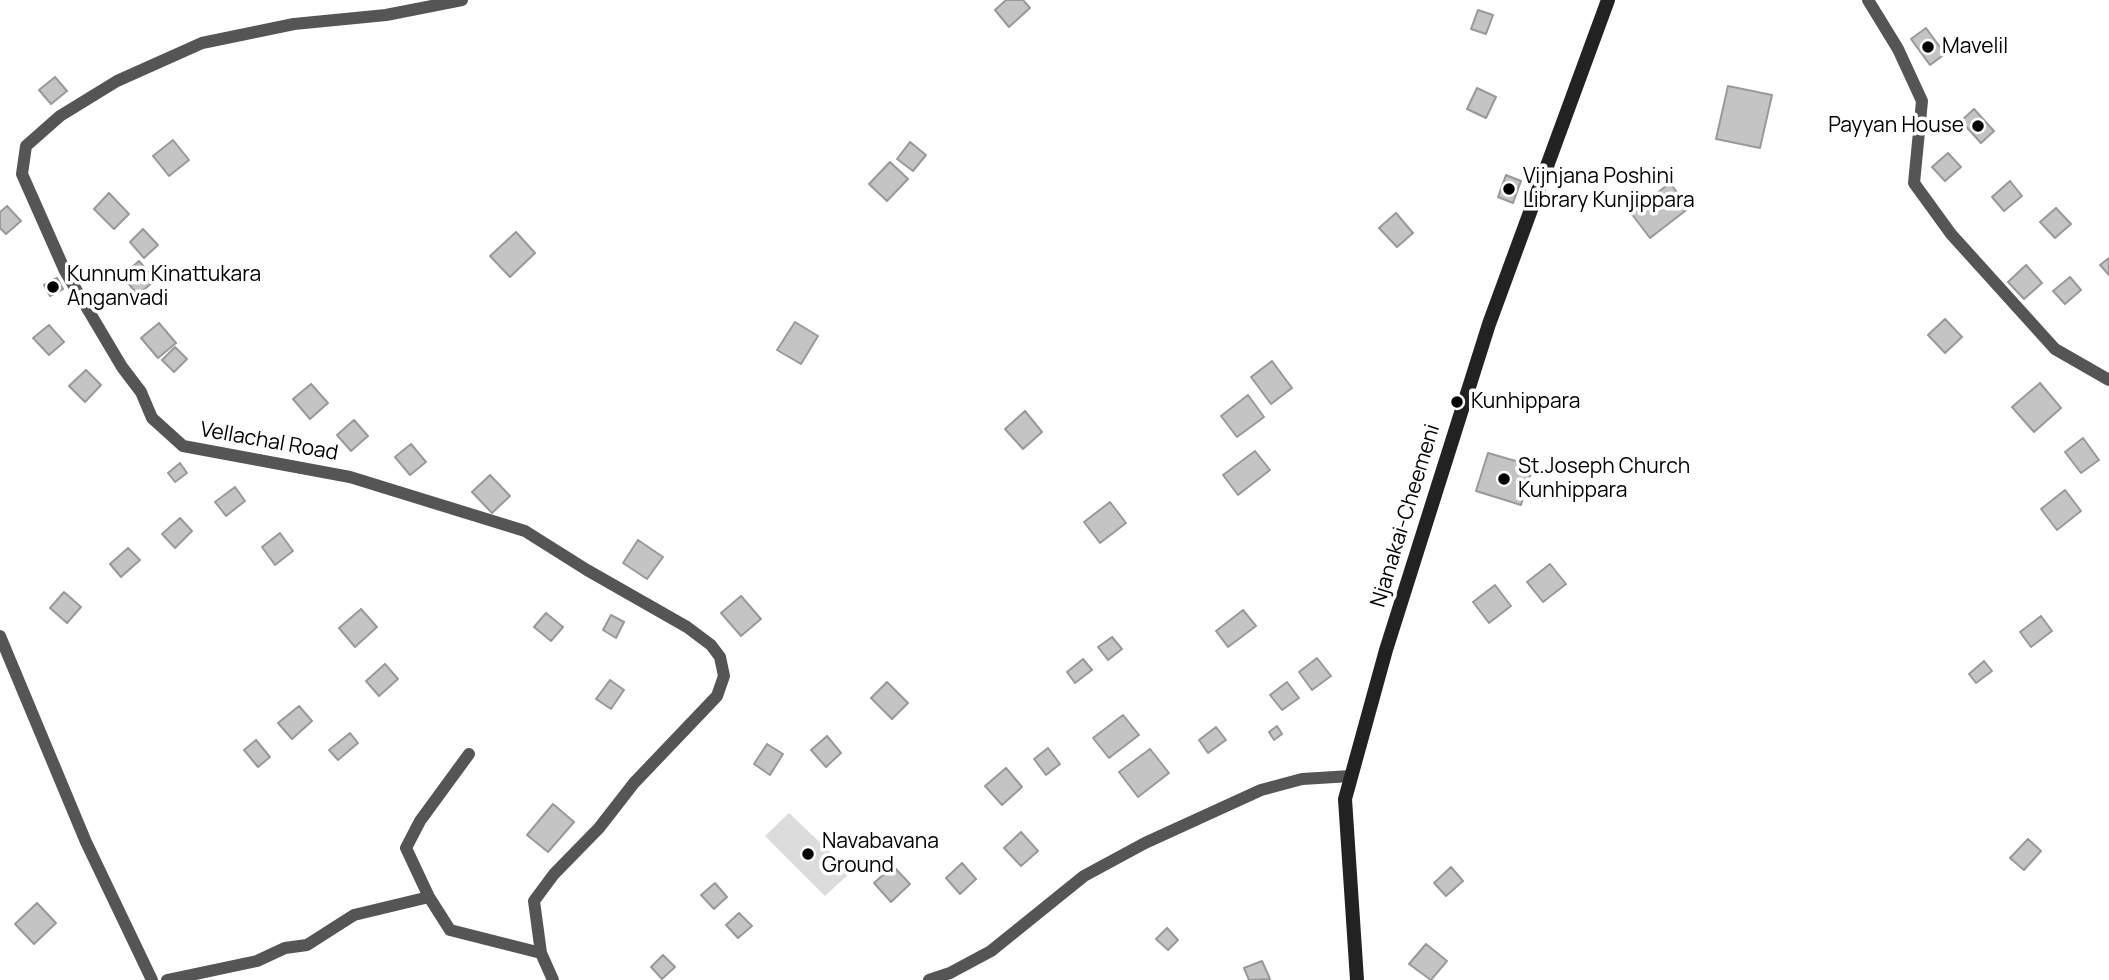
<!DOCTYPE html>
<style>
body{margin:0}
canvas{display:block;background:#fff}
</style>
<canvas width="2109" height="980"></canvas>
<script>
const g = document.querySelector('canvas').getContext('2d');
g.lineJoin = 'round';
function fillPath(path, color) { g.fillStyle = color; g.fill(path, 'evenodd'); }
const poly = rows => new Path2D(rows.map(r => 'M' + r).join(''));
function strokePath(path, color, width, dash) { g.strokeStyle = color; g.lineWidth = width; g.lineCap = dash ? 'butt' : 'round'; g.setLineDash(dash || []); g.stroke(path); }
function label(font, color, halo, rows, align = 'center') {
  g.font = font + ' Manrope,sans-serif'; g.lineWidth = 7; g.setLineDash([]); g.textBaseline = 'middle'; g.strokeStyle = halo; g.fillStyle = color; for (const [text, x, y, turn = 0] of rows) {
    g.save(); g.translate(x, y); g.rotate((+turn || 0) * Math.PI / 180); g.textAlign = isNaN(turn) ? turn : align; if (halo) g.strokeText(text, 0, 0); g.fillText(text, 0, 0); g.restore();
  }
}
fillPath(poly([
 [789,813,851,872,825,896,765,836]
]), '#dcdcdc');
const building = poly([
 [1006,0,1023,0,1030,8,1009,27,995,10,1006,0],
 [1478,10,1493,15,1486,34,1471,29,1478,10],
 [1926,28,1945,54,1930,65,1911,39,1926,28],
 [55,77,67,91,51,104,39,90,55,77],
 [1728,86,1772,95,1760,148,1716,139,1728,86],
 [1477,88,1496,97,1486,118,1467,109,1477,88],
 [1974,109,1994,131,1981,143,1961,121,1974,109],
 [173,140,189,160,169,176,153,156,173,140],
 [910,142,926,155,913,171,897,159,910,142],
 [1948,153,1961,167,1945,181,1932,167,1948,153],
 [890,162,908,179,887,201,869,184,890,162],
 [1506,175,1521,181,1513,203,1498,197,1506,175],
 [2010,181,2022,196,2004,211,1992,197,2010,181],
 [1670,183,1689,208,1650,238,1631,213,1670,183],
 [109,193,129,214,114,229,94,209,109,193],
 [7,206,21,221,6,234,0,228,0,212,7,206],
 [2056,208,2071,224,2055,238,2040,222,2056,208],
 [1396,213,1413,233,1397,247,1379,228,1396,213],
 [143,229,158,245,144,258,130,242,143,229],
 [516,232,535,253,510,277,490,256,516,232],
 [2109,258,2109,275,2100,265,2109,258],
 [139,261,155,280,138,295,122,276,139,261],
 [2026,265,2042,283,2024,299,2008,282,2026,265],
 [2070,277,2081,290,2065,304,2053,291,2070,277],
 [57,278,63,289,50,296,44,285,57,278],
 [1945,319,1962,337,1945,353,1928,335,1945,319],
 [795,322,818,336,801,364,777,350,795,322],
 [159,323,176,343,158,358,141,338,159,323],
 [49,325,64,342,49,355,33,338,49,325],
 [175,347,187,359,174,372,162,360,175,347],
 [1272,361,1292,388,1271,404,1251,377,1272,361],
 [86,370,101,385,85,402,69,386,86,370],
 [2040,383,2061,408,2034,432,2012,407,2040,383],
 [311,384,328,403,310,419,293,399,311,384],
 [1248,395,1264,417,1237,437,1221,416,1248,395],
 [1025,411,1042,432,1023,449,1005,429,1025,411],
 [354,420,368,436,351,451,337,435,354,420],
 [2083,438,2099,460,2081,473,2065,452,2083,438],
 [411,444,426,462,410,475,395,457,411,444],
 [1255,451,1270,470,1238,495,1223,475,1255,451],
 [1488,453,1533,466,1521,505,1476,491,1488,453],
 [180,463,187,473,175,482,168,473,180,463],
 [490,475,510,496,492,513,472,492,490,475],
 [235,487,245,501,226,516,215,502,235,487],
 [2065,490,2081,511,2057,530,2041,509,2065,490],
 [1110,502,1126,523,1100,543,1084,522,1110,502],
 [180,518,192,531,175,548,162,534,180,518],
 [280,533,293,551,275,565,262,547,280,533],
 [638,540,663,557,647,579,623,563,638,540],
 [128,548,140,560,121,577,110,564,128,548],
 [1550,564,1566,584,1543,602,1527,582,1550,564],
 [1495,585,1511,606,1489,623,1473,602,1495,585],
 [64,592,81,607,67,623,50,608,64,592],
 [741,596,761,619,741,636,721,613,741,596],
 [361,609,377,627,355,647,339,628,361,609],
 [1243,610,1256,626,1228,647,1216,631,1243,610],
 [546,613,563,627,551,641,534,627,546,613],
 [611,615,624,622,616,638,603,630,611,615],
 [2041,616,2052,631,2031,647,2020,632,2041,616],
 [1112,637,1122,649,1108,660,1098,647,1112,637],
 [1317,658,1331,676,1312,690,1299,672,1317,658],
 [1083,659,1092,670,1075,683,1067,672,1083,659],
 [1984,661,1992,671,1976,683,1969,674,1984,661],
 [385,664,398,679,379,696,366,681,385,664],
 [610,680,624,690,611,709,596,699,610,680],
 [887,682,908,703,892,719,871,698,887,682],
 [1287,682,1299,698,1282,710,1270,695,1287,682],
 [299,706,312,721,292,739,278,723,299,706],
 [1123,715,1139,735,1109,758,1093,738,1123,715],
 [1277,726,1282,734,1274,740,1269,732,1277,726],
 [1216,727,1226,740,1208,753,1199,740,1216,727],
 [350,733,358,743,338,760,329,750,350,733],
 [827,736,841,753,826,767,811,750,827,736],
 [256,740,270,757,258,767,244,750,256,740],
 [767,744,783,754,770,775,754,764,767,744],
 [1048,748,1060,764,1046,775,1034,759,1048,748],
 [1150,749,1169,773,1138,797,1119,772,1150,749],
 [1006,768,1022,787,1002,805,985,786,1006,768],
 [553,804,574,822,548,852,527,835,553,804],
 [1021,832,1038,851,1021,866,1004,848,1021,832],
 [2028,839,2041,851,2024,870,2010,858,2028,839],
 [962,863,976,879,960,894,946,878,962,863],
 [893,866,910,884,891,902,874,883,893,866],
 [1451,867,1463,881,1446,896,1434,883,1451,867],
 [715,883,727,897,714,909,701,895,715,883],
 [37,903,56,923,34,944,15,924,37,903],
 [739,913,752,926,738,938,726,925,739,913],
 [1167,928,1178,940,1168,950,1156,939,1167,928],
 [1426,944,1447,961,1431,980,1409,964,1426,944],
 [663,955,675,967,662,979,651,967,663,955],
 [1262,961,1270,979,1249,980,1244,968,1262,961]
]);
fillPath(building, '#c4c4c4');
strokePath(building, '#999', 2);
strokePath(poly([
 [462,0,386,15,294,24,202,43,117,81,60,116,26,146,22,174,65,271,122,367,141,392,152,418,183,446,350,477,525,531,587,570,687,627,711,645,720,657,724,676,717,696,634,783,599,828,554,874,534,901,541,953,553,980],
 [1868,0,1898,49,1922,101,1914,183,1951,234,2055,349,2109,380],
 [0,636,86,842,152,980],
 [429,897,406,848,420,821,469,754],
 [167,980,257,961,285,948,307,945,354,915,429,897,450,930,541,953],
 [929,980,950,973,991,951,1084,876,1145,843,1261,790,1302,779,1351,776]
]), '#555', 12);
strokePath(poly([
 [1357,980,1345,799,1386,650,1489,324,1608,0]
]), '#222', 14);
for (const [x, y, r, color] of [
 [1928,47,7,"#000"],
 [1978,126,7,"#000"],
 [1509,189,7,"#000"],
 [53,287,7,"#000"],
 [1457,402,7,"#000"],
 [1504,479,7,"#000"],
 [808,854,7,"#000"]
]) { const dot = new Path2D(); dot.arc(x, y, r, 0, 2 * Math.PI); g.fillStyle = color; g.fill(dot); strokePath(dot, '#fff', 2.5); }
label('21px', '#000', '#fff', [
 ["Mavelil",1942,47],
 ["Payyan House",1964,126,"right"],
 ["Vijnjana Poshini",1523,177],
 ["Library Kunjippara",1523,201],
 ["Kunnum Kinattukara",67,275],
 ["Anganvadi",67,299],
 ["Kunhippara",1471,402],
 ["St.Joseph Church",1518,467],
 ["Kunhippara",1518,491],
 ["Navabavana",822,842],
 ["Ground",822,866]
], 'left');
label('21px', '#000', '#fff', [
 ["Vellachal Road",269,442,10],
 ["Njanakai-Cheemeni",1406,516,-73]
]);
</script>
